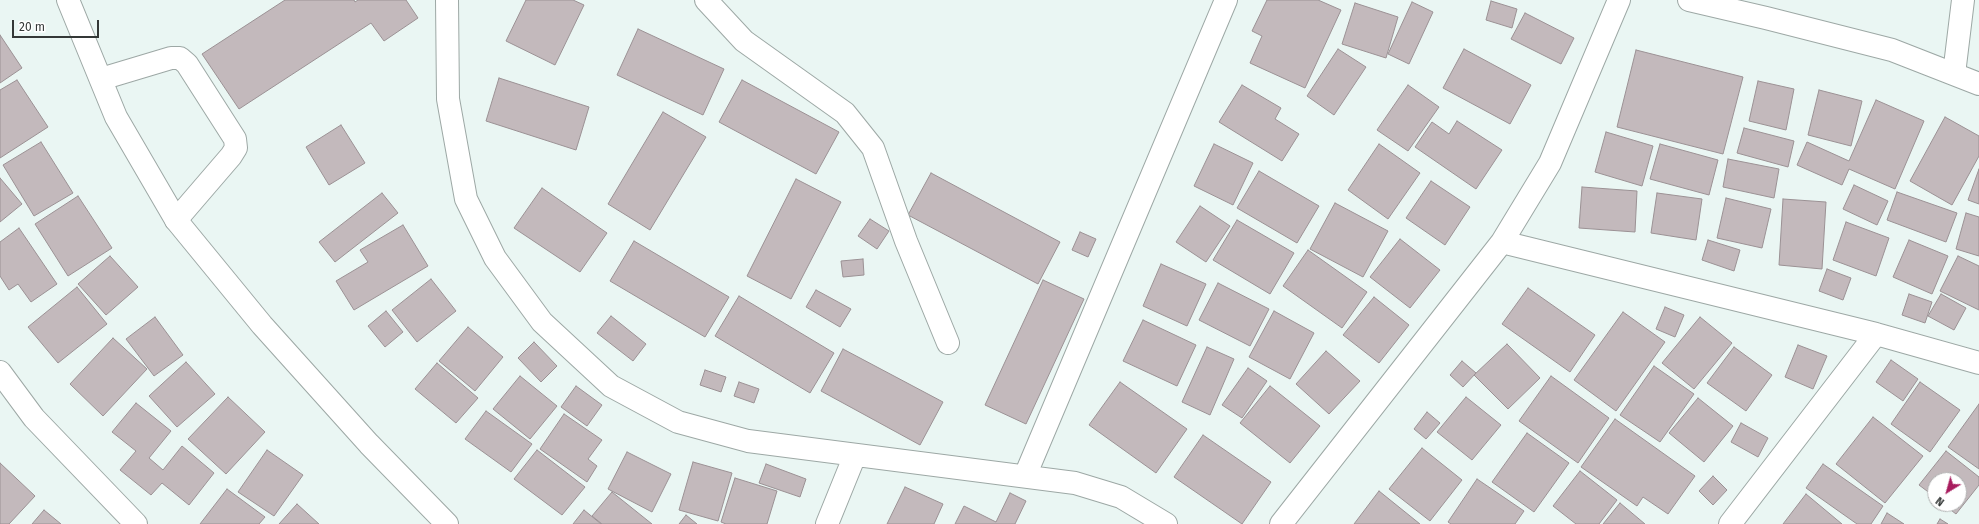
<!DOCTYPE html>
<style>
body{margin:0}
#map{position:relative;width:1979px;height:524px;overflow:hidden;background:#eaf6f3;font-family:"Fira Sans",sans-serif}
canvas{display:block}
.north{position:absolute;left:1927px;top:472px;width:40px;height:40px;box-sizing:border-box;background:#fff;border:1px solid #aeafaf;border-radius:50%;rotate:217deg;font-size:11px;font-weight:700;line-height:16px;text-align:center;color:#343837}
.north::after{content:'';display:block;margin:auto;width:14px;height:18px;background:#a81c5e;clip-path:polygon(50% 0,100% 100%,50% 72%,0 100%)}
.scale{position:absolute;left:12px;top:20px;width:87px;height:18px;box-sizing:border-box;border:2px solid #343837;border-top:0;padding-left:5px;font-size:12px;line-height:14px;white-space:nowrap;color:#343837;-webkit-text-stroke:3px #fff;paint-order:stroke}
</style>
<div id="map">
<canvas width="1979" height="524"></canvas>
<div class="north">N</div>
<div class="scale">20 m</div>
</div>
<script>
const g = document.querySelector('canvas').getContext('2d');
g.lineJoin = 'round';
function fillPath(path, color) { g.fillStyle = color; g.fill(path, 'evenodd'); }
const poly = rows => new Path2D(rows.map(r => 'M' + r).join(''));
function strokePath(path, color, width, dash) { g.strokeStyle = color; g.lineWidth = width; g.lineCap = dash ? 'butt' : 'round'; g.setLineDash(dash || []); g.stroke(path); }
const building = poly([
 [285,0,354,0,355,2,358,0,406,0,418,18,384,41,371,23,239,109,202,54,285,0],
 [526,0,573,0,584,5,555,65,506,41,526,0],
 [1267,0,1318,0,1341,10,1305,88,1250,63,1262,36,1252,31,1267,0],
 [1491,1,1517,9,1512,28,1486,20,1491,1],
 [1412,2,1433,12,1409,64,1388,54,1412,2],
 [1355,3,1398,17,1386,58,1342,44,1355,3],
 [1525,13,1574,38,1561,64,1511,39,1525,13],
 [638,29,724,69,703,115,617,75,638,29],
 [0,35,22,68,0,83,0,35],
 [1338,49,1366,67,1334,115,1307,96,1338,49],
 [1464,49,1531,85,1510,124,1443,88,1464,49],
 [1636,50,1743,77,1723,154,1617,127,1636,50],
 [499,78,589,107,576,150,486,121,499,78],
 [17,80,48,127,0,158,0,90,17,80],
 [742,80,839,132,816,174,719,122,742,80],
 [1758,81,1794,89,1786,130,1749,121,1758,81],
 [1242,85,1281,108,1275,119,1299,134,1282,161,1219,122,1242,85],
 [1408,85,1439,107,1408,151,1377,130,1408,85],
 [1819,90,1862,101,1851,146,1808,135,1819,90],
 [1876,100,1924,121,1895,189,1849,169,1842,185,1797,165,1807,142,1849,161,1876,100],
 [663,112,706,137,650,230,608,204,663,112],
 [1945,117,1979,136,1979,156,1952,205,1910,181,1945,117],
 [1457,121,1502,150,1476,189,1415,147,1432,122,1449,134,1457,121],
 [341,125,365,163,329,185,306,147,341,125],
 [1744,128,1794,141,1788,167,1737,153,1744,128],
 [1606,132,1653,146,1642,186,1595,172,1606,132],
 [41,142,73,193,34,216,3,165,41,142],
 [1214,144,1253,163,1233,205,1194,186,1214,144],
 [1379,144,1420,173,1388,219,1348,190,1379,144],
 [1660,144,1718,160,1709,195,1650,179,1660,144],
 [1728,159,1779,169,1774,198,1723,187,1728,159],
 [1979,169,1979,204,1968,200,1979,169],
 [1259,171,1319,206,1297,243,1237,208,1259,171],
 [931,173,1060,242,1038,284,908,215,931,173],
 [0,178,22,204,0,222,0,178],
 [796,179,841,202,791,299,747,276,796,179],
 [1431,181,1470,207,1445,245,1406,218,1431,181],
 [1854,185,1888,201,1877,225,1843,209,1854,185],
 [1582,187,1637,191,1635,232,1579,228,1582,187],
 [542,188,607,233,580,272,514,228,542,188],
 [1897,192,1957,213,1946,242,1887,220,1897,192],
 [382,193,398,213,335,262,319,242,382,193],
 [1657,193,1702,199,1696,240,1651,233,1657,193],
 [78,196,112,248,68,276,35,224,78,196],
 [1726,198,1771,209,1762,248,1717,238,1726,198],
 [1783,199,1826,202,1822,269,1779,265,1783,199],
 [1335,203,1388,231,1363,277,1310,249,1335,203],
 [1200,206,1230,226,1206,262,1176,242,1200,206],
 [1966,213,1979,217,1979,256,1956,249,1966,213],
 [870,219,889,231,877,249,858,236,870,219],
 [1237,220,1294,253,1270,294,1213,260,1237,220],
 [1846,222,1889,238,1876,276,1833,260,1846,222],
 [403,225,428,266,354,310,336,281,368,262,360,250,403,225],
 [19,228,57,284,31,302,18,284,9,290,0,276,0,242,19,228],
 [1080,232,1096,239,1088,257,1072,250,1080,232],
 [1400,239,1440,270,1410,308,1370,277,1400,239],
 [1708,240,1740,250,1734,271,1702,260,1708,240],
 [1909,240,1948,256,1932,294,1893,277,1909,240],
 [634,241,729,297,705,337,610,281,634,241],
 [1308,250,1367,292,1342,328,1283,286,1308,250],
 [110,256,138,287,106,315,78,284,110,256],
 [1958,256,1979,266,1979,310,1940,291,1958,256],
 [863,259,864,275,843,277,841,261,863,259],
 [1161,264,1206,284,1187,326,1143,306,1161,264],
 [1827,269,1851,278,1843,300,1819,291,1827,269],
 [431,279,456,311,417,342,392,310,431,279],
 [1043,280,1084,299,1026,424,985,405,1043,280],
 [1218,283,1269,309,1250,346,1199,320,1218,283],
 [77,287,107,324,58,363,28,327,77,287],
 [1528,288,1595,335,1570,372,1502,324,1528,288],
 [816,290,851,309,840,327,806,307,816,290],
 [1909,294,1932,302,1925,323,1902,315,1909,294],
 [1941,294,1966,308,1954,330,1928,316,1941,294],
 [739,296,834,353,810,393,715,336,739,296],
 [1374,297,1409,325,1379,363,1343,335,1374,297],
 [1665,307,1684,315,1675,337,1656,329,1665,307],
 [386,311,403,332,385,347,368,326,386,311],
 [1274,311,1314,333,1290,379,1249,357,1274,311],
 [1623,312,1665,342,1616,411,1574,380,1623,312],
 [611,316,646,344,633,361,597,333,611,316],
 [155,317,183,355,154,376,126,339,155,317],
 [1700,317,1732,343,1694,389,1662,363,1700,317],
 [1143,320,1196,345,1177,386,1123,361,1143,320],
 [468,327,503,357,475,391,439,361,468,327],
 [113,338,147,369,103,416,70,384,113,338],
 [534,342,557,366,541,382,518,358,534,342],
 [1507,344,1540,378,1508,409,1474,375,1507,344],
 [1798,345,1827,356,1813,389,1785,377,1798,345],
 [1207,347,1234,359,1210,415,1182,402,1207,347],
 [1734,347,1772,375,1746,411,1707,383,1734,347],
 [843,349,943,402,920,445,821,391,843,349],
 [1326,351,1360,381,1329,414,1296,384,1326,351],
 [1891,360,1918,379,1903,401,1876,382,1891,360],
 [1462,361,1476,373,1463,387,1450,375,1462,361],
 [186,362,215,394,177,427,149,396,186,362],
 [437,363,478,398,456,423,415,389,437,363],
 [1654,366,1694,394,1660,442,1620,415,1654,366],
 [1248,368,1267,381,1242,418,1222,405,1248,368],
 [705,370,726,377,721,392,700,385,705,370],
 [520,376,557,406,530,439,493,409,520,376],
 [1551,376,1609,418,1578,463,1519,421,1551,376],
 [739,382,759,389,754,403,734,396,739,382],
 [1120,382,1187,429,1156,473,1089,425,1120,382],
 [1920,382,1960,410,1930,452,1891,424,1920,382],
 [576,386,602,405,587,426,561,407,576,386],
 [1270,386,1320,426,1290,463,1240,423,1270,386],
 [228,397,265,432,226,474,188,439,228,397],
 [1466,397,1501,425,1472,460,1437,432,1466,397],
 [1698,398,1733,426,1704,462,1669,433,1698,398],
 [136,403,171,431,149,458,163,470,182,446,214,473,189,505,162,483,151,495,120,470,136,451,112,432,136,403],
 [1979,404,1979,469,1948,447,1979,404],
 [486,411,532,444,511,472,465,439,486,411],
 [1427,412,1440,423,1426,439,1414,429,1427,412],
 [564,414,602,440,588,459,597,466,587,482,540,449,564,414],
 [1873,417,1923,456,1885,503,1836,464,1873,417],
 [1615,419,1695,476,1668,514,1643,497,1637,506,1581,467,1615,419],
 [1741,423,1768,438,1758,457,1731,442,1741,423],
 [1527,433,1569,463,1534,512,1492,482,1527,433],
 [1203,435,1271,482,1242,524,1174,477,1203,435],
 [1422,448,1462,480,1430,521,1389,489,1422,448],
 [267,450,303,475,274,516,238,492,267,450],
 [537,450,585,487,562,515,514,479,537,450],
 [1946,451,1979,477,1979,485,1956,514,1943,504,1959,504,1959,480,1935,480,1935,497,1919,485,1946,451],
 [627,452,671,474,652,512,608,489,627,452],
 [693,462,732,473,718,521,679,510,693,462],
 [0,463,35,496,9,524,0,524,0,463],
 [766,464,806,479,800,497,759,483,766,464],
 [1823,464,1883,506,1871,524,1857,524,1806,488,1823,464],
 [1580,471,1617,500,1599,524,1576,524,1553,506,1580,471],
 [1713,476,1727,490,1713,505,1699,491,1713,476],
 [735,478,777,491,767,524,726,524,721,522,735,478],
 [1477,479,1524,511,1515,524,1451,524,1448,522,1477,479],
 [905,487,943,504,934,524,887,524,905,487],
 [227,489,265,517,259,524,200,524,227,489],
 [1379,491,1420,524,1354,524,1379,491],
 [612,492,652,524,602,524,592,516,612,492],
 [1010,493,1026,501,1015,524,955,524,964,506,996,522,1010,493],
 [1806,494,1842,524,1783,524,1806,494],
 [1620,503,1645,524,1603,524,1620,503],
 [297,504,319,524,279,524,297,504],
 [44,510,61,524,32,524,44,510],
 [584,510,601,524,573,524,584,510],
 [1887,513,1904,524,1881,524,1887,513],
 [686,515,697,524,679,524,686,515],
 [1940,519,1948,524,1937,524,1940,519]
]);
fillPath(building, '#c3b9bc');
strokePath(building, '#9b9194', 1);
const minor = poly([
 [447,0,448,99,466,199,495,258,542,322,611,386,678,422,748,441,1075,483,1121,497,1166,524],
 [706,0,744,41,845,113,873,148,906,241,948,343],
 [1689,0,1766,18,1892,50,1979,84],
 [1954,74,1963,0],
 [101,79,171,58,180,58,187,64,235,139,236,148,231,156,176,220],
 [1502,242,1876,334,1979,363],
 [0,372,34,418,136,524],
 [1025,476,1226,0],
 [827,524,855,455],
 [1281,524,1502,242,1550,163,1619,0],
 [1730,524,1876,334]
]);
const major = poly([
 [68,0,116,117,176,220,262,325,369,444,447,524]
]);
strokePath(minor, '#9da8a5', 24);
strokePath(major, '#9da8a5', 24);
strokePath(minor, '#fff', 22);
strokePath(major, '#fff', 22);
</script>
